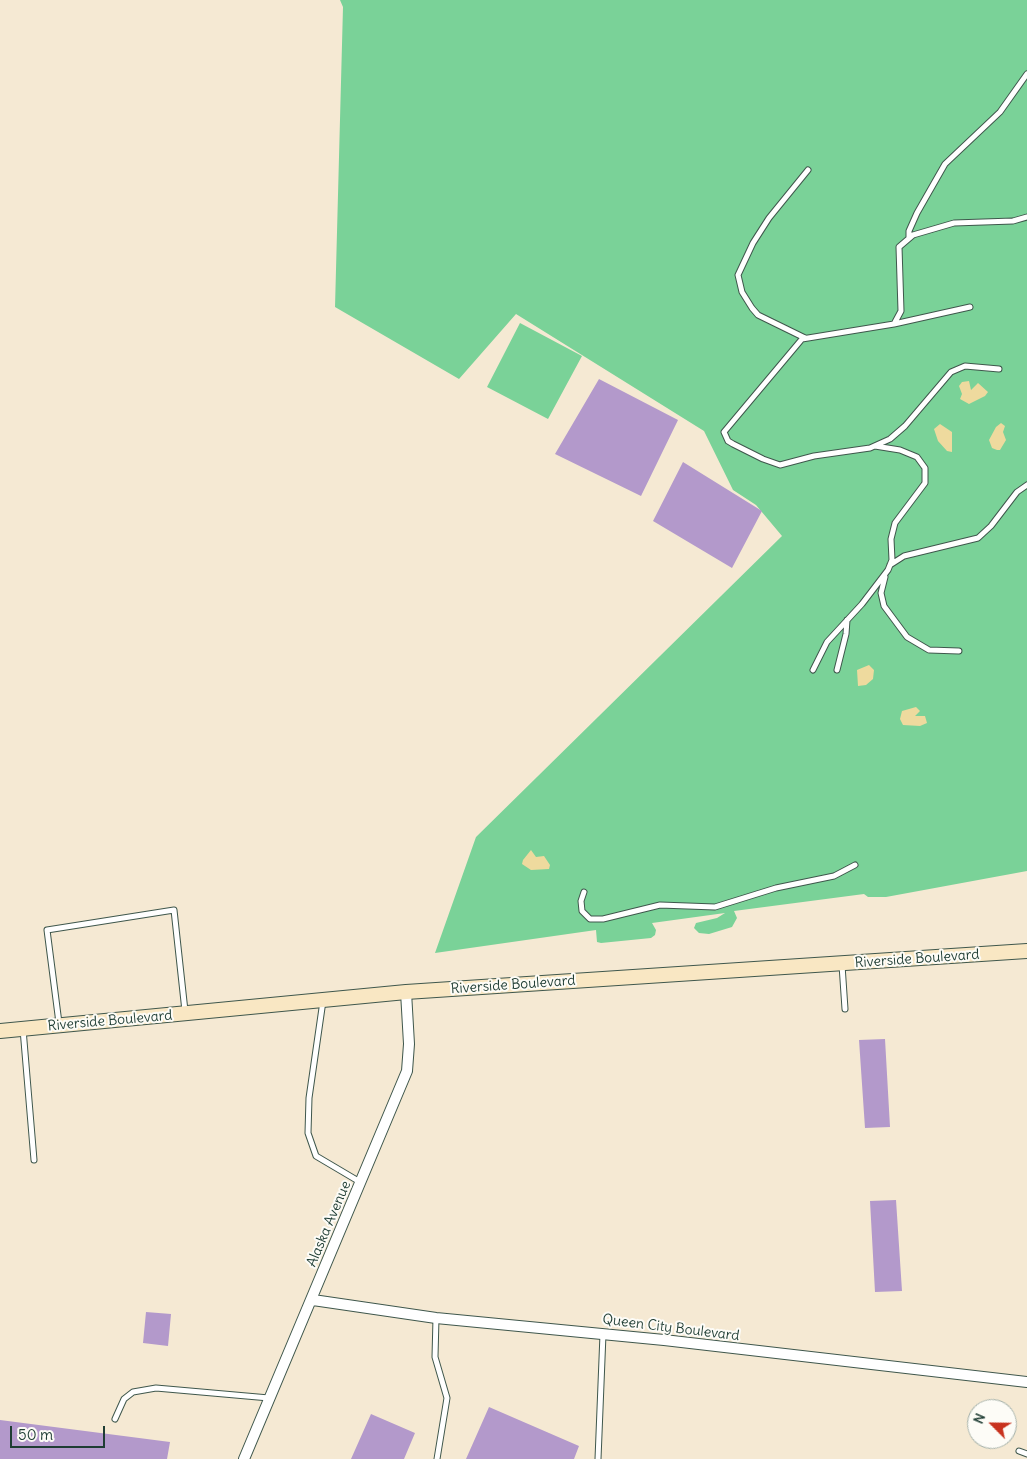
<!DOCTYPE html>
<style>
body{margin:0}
#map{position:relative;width:1027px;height:1459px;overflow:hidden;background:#f5e9d3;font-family:Delius,sans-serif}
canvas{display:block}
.north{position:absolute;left:967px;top:1399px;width:50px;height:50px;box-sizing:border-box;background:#fdfcf7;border:1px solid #a4b0a9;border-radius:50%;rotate:293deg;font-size:14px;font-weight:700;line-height:20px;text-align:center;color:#1f3d34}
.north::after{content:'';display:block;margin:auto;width:18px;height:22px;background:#c8321e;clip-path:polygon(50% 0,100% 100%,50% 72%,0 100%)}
.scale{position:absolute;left:10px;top:1426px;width:95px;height:22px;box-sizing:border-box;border:2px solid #1f3d34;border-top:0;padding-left:6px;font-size:15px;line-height:18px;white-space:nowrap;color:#1f3d34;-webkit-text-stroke:4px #fdfcf7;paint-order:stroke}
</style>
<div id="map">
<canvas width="1027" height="1459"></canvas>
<div class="north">N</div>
<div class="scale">50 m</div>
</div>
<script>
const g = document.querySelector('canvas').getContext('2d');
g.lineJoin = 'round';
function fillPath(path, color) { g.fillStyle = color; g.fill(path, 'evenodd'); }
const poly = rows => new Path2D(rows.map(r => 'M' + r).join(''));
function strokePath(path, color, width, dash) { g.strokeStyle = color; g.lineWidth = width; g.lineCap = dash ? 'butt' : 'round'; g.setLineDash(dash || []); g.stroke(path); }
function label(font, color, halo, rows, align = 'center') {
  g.font = font + ' Delius,sans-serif'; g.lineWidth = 4; g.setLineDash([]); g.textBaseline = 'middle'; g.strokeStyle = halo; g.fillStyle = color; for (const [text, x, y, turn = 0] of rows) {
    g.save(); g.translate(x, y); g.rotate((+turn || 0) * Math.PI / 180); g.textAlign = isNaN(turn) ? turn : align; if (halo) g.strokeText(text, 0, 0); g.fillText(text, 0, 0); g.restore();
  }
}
fillPath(poly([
 [340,0,1027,0,1027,871,886,897,868,897,864,894,734,911,737,918,732,927,709,934,699,933,694,928,696,923,717,918,725,913,652,923,656,930,655,935,651,938,601,943,597,942,596,930,435,953,476,837,782,536,756,505,733,490,704,431,516,314,459,379,335,307,343,7],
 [520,323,582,356,548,419,487,387]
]), '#7ad298');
fillPath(poly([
 [969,381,971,390,978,383,988,392,985,396,969,404,960,399,962,394,959,386,962,382],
 [1001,423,1005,426,1003,432,1006,440,1000,450,997,450,992,448,989,440,996,427],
 [940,424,952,432,952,452,947,451,938,441,934,429],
 [869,665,874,670,873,679,866,685,858,686,857,670],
 [916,707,920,711,915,716,925,716,927,723,920,726,903,725,900,719,902,711],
 [531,850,536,857,544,856,550,865,549,869,531,870,522,864,523,860]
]), '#eeda9e');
fillPath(poly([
 [599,379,678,420,641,496,555,454],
 [683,462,762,511,732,568,653,521],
 [885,1039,890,1127,865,1128,859,1040],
 [896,1200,902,1291,875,1292,870,1201],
 [146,1312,171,1314,168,1346,143,1343],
 [489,1407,579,1446,574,1459,466,1459],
 [371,1414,415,1433,404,1459,351,1459],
 [0,1420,170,1442,167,1459,0,1459]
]), '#b399cb');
const lane = poly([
 [909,238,909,231,917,213,945,164,1000,112,1027,74],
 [894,324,970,307],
 [805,338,758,315,752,308,742,292,738,275,753,243,769,218,808,170],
 [999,369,965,366,951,372,905,426,890,439,870,448,814,456,780,465,763,459,733,444,728,441,724,432,802,339,894,324,901,311,899,247,913,235,954,223,1013,221,1027,217],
 [890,565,904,556,978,538,991,526,1017,492,1027,485],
 [885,577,881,593,884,606,907,637,929,650,959,651],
 [813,670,827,642,862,604,888,570,892,560,891,539,895,523,925,483,925,468,917,457,900,450,875,446],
 [837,670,846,634,847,620],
 [584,892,581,901,582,911,590,919,603,919,660,905,715,907,776,888,834,876,855,865],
 [842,965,845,1009],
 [323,1001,309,1098,308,1133,316,1156,360,1182],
 [59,1023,47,930,174,910,185,1011],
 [23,1029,34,1160],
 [436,1318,435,1357,447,1398,437,1459],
 [115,1419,124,1399,133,1392,156,1388,269,1398],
 [1019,1451,1027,1454],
 [598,1459,603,1334]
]);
const street = poly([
 [313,1300,436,1318,664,1340,1027,1382],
 [244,1459,407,1071,409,1044,406,992]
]);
const secondary = poly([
 [0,1031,406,992,1027,951]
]);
strokePath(lane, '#3f574c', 7);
strokePath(street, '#3f574c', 12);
strokePath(secondary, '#3f574c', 16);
strokePath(lane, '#fff', 5);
strokePath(street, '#fff', 10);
strokePath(secondary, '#f9e7c3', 14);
label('14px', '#1f3d34', '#fdfcf7', [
 ["Riverside Boulevard",917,959,-4],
 ["Riverside Boulevard",513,985,-4],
 ["Riverside Boulevard",110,1021,-5],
 ["Alaska Avenue",329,1224,-67],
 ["Queen City Boulevard",671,1328,7]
]);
</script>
